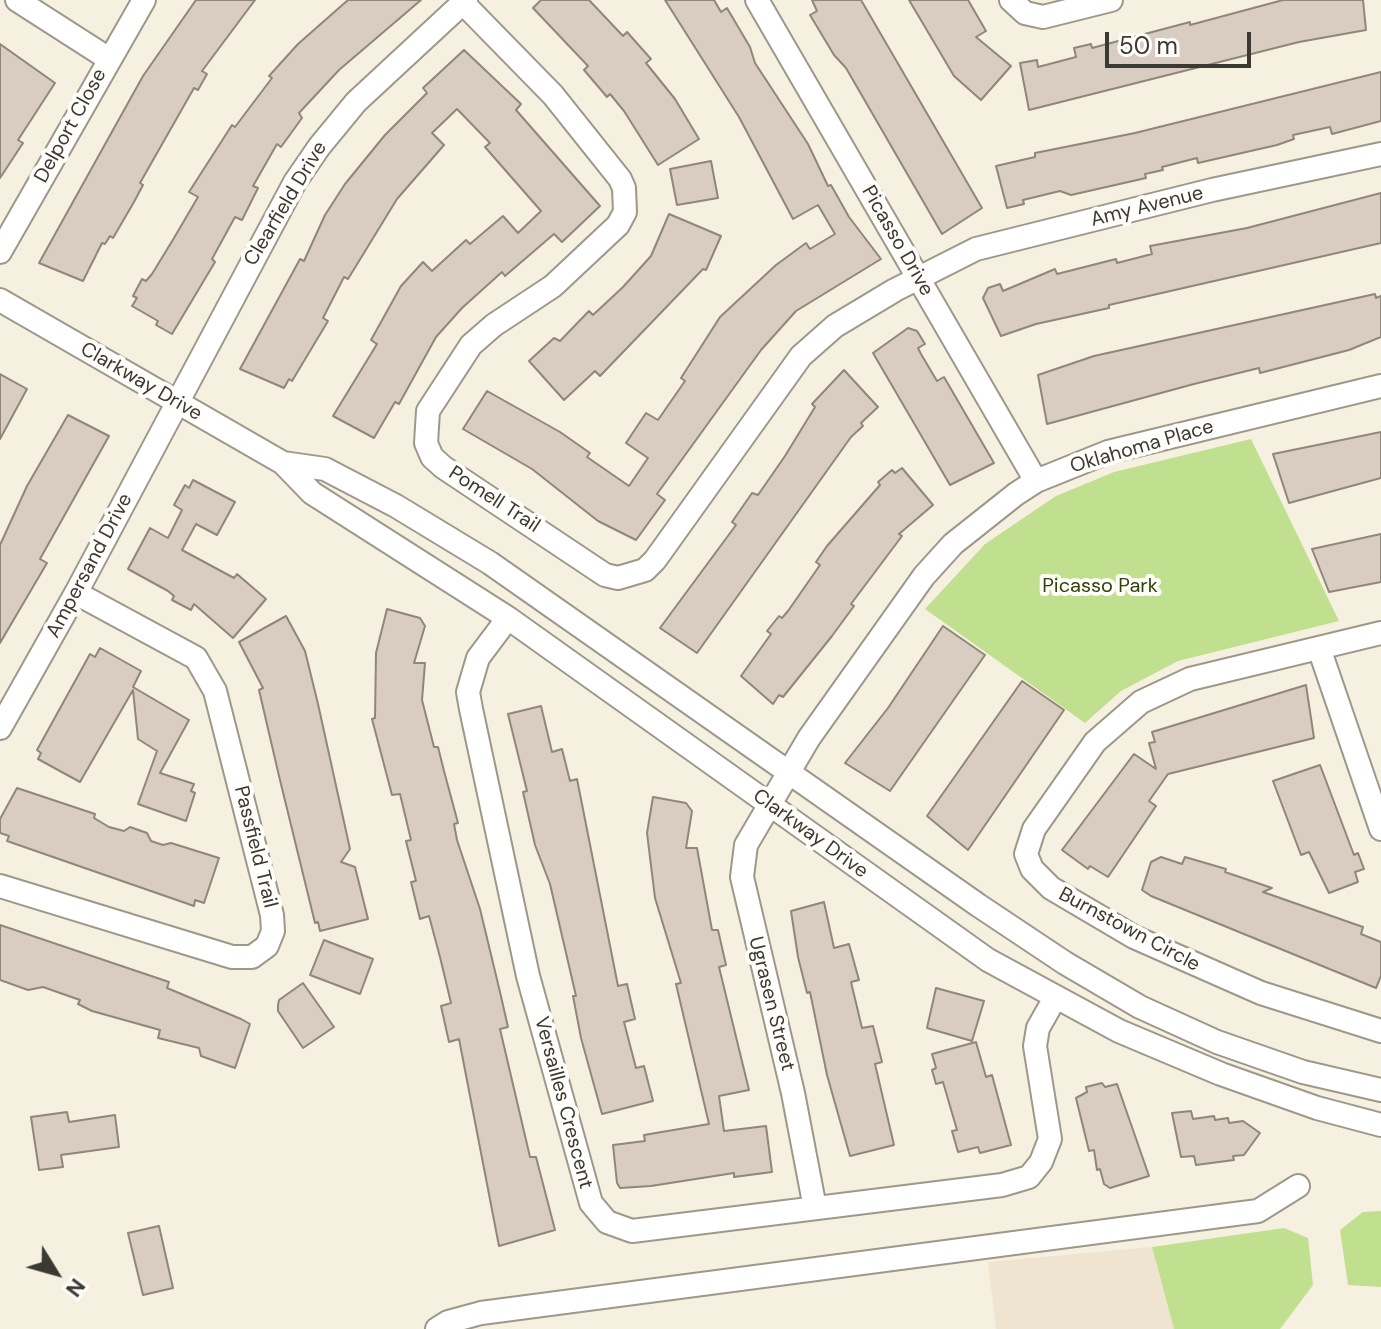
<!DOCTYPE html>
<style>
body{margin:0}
#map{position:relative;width:1381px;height:1329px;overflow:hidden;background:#f6f0e0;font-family:"DM Sans",sans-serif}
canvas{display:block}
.north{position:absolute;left:16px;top:1233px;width:80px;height:80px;-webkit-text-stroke:6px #fffdfa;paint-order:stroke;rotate:127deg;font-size:22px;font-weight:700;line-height:32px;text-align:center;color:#3b3933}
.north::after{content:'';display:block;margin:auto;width:28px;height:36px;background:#3b3933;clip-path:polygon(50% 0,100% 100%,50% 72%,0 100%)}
.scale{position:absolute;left:1105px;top:32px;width:146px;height:36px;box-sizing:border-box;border:4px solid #3b3933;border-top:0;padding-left:10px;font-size:24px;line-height:28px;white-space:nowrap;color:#3b3933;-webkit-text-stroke:6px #fffdfa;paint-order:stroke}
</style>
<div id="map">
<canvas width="1381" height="1329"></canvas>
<div class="north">N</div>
<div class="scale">50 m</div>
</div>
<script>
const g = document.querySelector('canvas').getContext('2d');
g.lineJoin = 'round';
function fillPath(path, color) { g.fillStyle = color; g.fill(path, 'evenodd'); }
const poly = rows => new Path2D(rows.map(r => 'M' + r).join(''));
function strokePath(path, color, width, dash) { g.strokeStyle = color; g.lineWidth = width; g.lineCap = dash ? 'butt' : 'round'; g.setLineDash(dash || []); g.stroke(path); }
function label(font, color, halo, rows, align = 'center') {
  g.font = font + ' "DM Sans",sans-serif'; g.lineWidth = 8; g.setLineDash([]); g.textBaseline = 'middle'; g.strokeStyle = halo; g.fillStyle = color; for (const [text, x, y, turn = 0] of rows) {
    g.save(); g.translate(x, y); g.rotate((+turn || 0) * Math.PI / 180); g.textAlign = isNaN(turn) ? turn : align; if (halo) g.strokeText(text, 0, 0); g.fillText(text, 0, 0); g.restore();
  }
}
fillPath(poly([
 [1152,1247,1174,1329,996,1329,988,1262]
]), '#eee4cf');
fillPath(poly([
 [1251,439,1339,621,1178,661,1121,691,1085,723,925,609,985,544,1056,496,1114,472],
 [1381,1211,1381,1287,1348,1285,1340,1230,1363,1212],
 [1284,1228,1308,1238,1313,1285,1280,1329,1174,1329,1152,1247]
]), '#c0e090');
const building = poly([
 [196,0,255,0,202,71,207,74,198,90,194,88,140,183,143,185,134,202,113,238,110,236,105,244,102,243,83,281,39,263,143,76,196,0],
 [348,0,421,0,339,70,299,113,302,118,281,147,277,144,253,186,258,188,242,220,235,217,212,259,215,262,172,334,156,325,158,321,132,306,137,298,133,296,142,279,146,281,152,274,174,238,198,197,189,192,232,125,235,127,272,78,269,76,298,44,348,0],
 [541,0,589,0,623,36,627,32,651,59,646,63,675,99,699,139,658,165,624,111,610,94,607,97,584,70,588,66,533,8,541,0],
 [665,0,714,0,721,12,727,8,750,47,755,63,808,144,828,186,831,185,849,217,881,259,796,311,761,350,657,494,665,500,636,540,598,521,532,469,463,429,487,391,560,432,590,453,587,457,629,486,648,458,626,443,646,413,658,420,685,381,681,378,720,317,776,265,806,243,810,249,835,234,818,205,793,219,739,117,665,0],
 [812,0,861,0,982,208,942,234,846,68,834,55,810,15,817,11,812,0],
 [909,0,968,0,986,31,976,37,1011,66,981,100,954,76,909,0],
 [1283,0,1363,0,1366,30,1299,42,1029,110,1020,63,1037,60,1038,67,1076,57,1074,48,1091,44,1092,48,1190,22,1190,25,1283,0],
 [0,44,55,83,18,140,23,143,0,178,0,44],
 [464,50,521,104,516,110,600,206,562,242,554,234,505,276,502,272,462,308,436,337,399,404,395,402,374,438,333,416,377,344,371,340,401,286,423,262,432,271,466,240,470,244,503,216,518,233,541,211,485,147,490,143,457,109,432,133,444,145,397,199,348,279,344,277,323,318,328,321,292,381,289,379,284,388,240,369,300,259,304,261,325,215,345,184,385,135,427,93,423,88,464,50],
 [1381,72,1381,121,1332,134,1330,127,1293,135,1294,139,1277,145,1198,163,1197,158,1162,167,1163,170,1145,174,1146,178,1071,195,1060,191,1023,200,1024,204,1007,208,996,166,1035,157,1035,153,1135,133,1381,72],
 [711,161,718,198,677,205,670,169,711,161],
 [1381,193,1381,243,1109,305,1109,308,1036,324,1001,336,983,298,988,288,1000,284,1003,291,1055,269,1057,274,1116,259,1117,263,1152,254,1150,246,1247,228,1381,193],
 [669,214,721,236,706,270,703,269,600,376,595,371,564,400,529,361,554,338,560,341,589,311,593,315,623,287,651,256,669,214],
 [1375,294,1376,298,1381,296,1381,337,1349,350,1260,373,1259,368,1194,384,1047,424,1038,375,1094,356,1375,294],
 [908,328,917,331,925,344,918,348,921,354,937,381,944,377,994,463,950,485,873,353,908,328],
 [844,370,878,407,861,423,863,426,851,437,697,653,660,628,736,525,732,522,752,493,758,495,785,456,815,407,812,404,844,370],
 [0,374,27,389,0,439,0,374],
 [68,415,109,436,40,559,47,563,0,643,0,545,27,486,68,415],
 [1381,432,1381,478,1289,503,1273,454,1381,432],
 [902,468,933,505,899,534,902,536,851,604,854,606,832,636,783,697,779,695,773,704,741,676,771,634,767,631,779,616,782,618,788,611,820,565,816,562,827,546,880,485,878,482,892,470,895,473,902,468],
 [193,480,235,502,217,535,196,524,182,550,234,578,237,574,266,599,233,638,194,604,191,610,172,600,174,596,168,591,128,569,150,528,168,538,182,510,174,505,185,485,189,488,193,480],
 [1381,534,1381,582,1329,592,1312,549,1381,534],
 [387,609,420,618,425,626,414,663,425,663,422,700,434,747,438,747,444,771,458,823,454,824,457,840,480,909,500,992,508,1027,500,1029,530,1157,536,1157,555,1230,499,1246,459,1039,449,1042,441,1006,451,1003,440,957,429,916,420,919,411,882,416,881,406,841,411,840,400,794,392,795,372,719,375,718,376,653,387,609],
 [286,616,305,651,318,704,350,849,341,862,355,867,368,919,320,931,318,922,315,923,279,776,259,690,263,688,239,642,286,616],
 [943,626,985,655,890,791,845,763,888,708,943,626],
 [100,648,141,671,133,687,189,720,160,773,194,784,191,791,195,793,186,821,138,804,157,751,138,739,133,690,80,782,38,759,41,753,37,750,90,654,95,657,100,648],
 [1022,681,1064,710,968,850,927,816,1022,681],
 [1306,685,1314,738,1168,774,1149,801,1156,806,1108,877,1090,866,1088,869,1062,850,1134,754,1156,769,1149,743,1155,742,1152,732,1306,685],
 [541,706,552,752,562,749,570,781,577,779,618,986,627,984,635,1019,624,1022,636,1068,644,1066,653,1101,602,1114,581,1038,573,996,576,996,550,884,535,845,523,792,527,791,508,714,541,706],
 [1320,765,1354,855,1358,853,1364,869,1355,872,1358,882,1329,893,1309,852,1301,855,1273,781,1320,765],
 [17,788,95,814,94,818,109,827,124,831,130,827,147,833,151,841,163,845,171,843,219,858,204,903,195,900,194,906,7,841,9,836,0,833,0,819,17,788],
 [653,797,686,803,692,811,686,848,697,848,712,930,718,930,726,965,719,967,749,1090,719,1096,724,1131,766,1126,772,1172,734,1177,734,1173,651,1186,620,1188,617,1183,613,1145,645,1141,644,1135,709,1124,676,984,681,983,655,898,647,833,653,797],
 [1161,857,1182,864,1185,857,1226,869,1225,872,1272,888,1263,892,1363,927,1361,934,1381,942,1381,976,1376,988,1151,896,1142,890,1151,862,1161,857],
 [824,902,834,948,849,944,859,980,851,982,862,1028,873,1026,882,1062,875,1064,894,1145,850,1156,827,1075,810,992,807,993,798,957,791,911,824,902],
 [0,925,169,982,167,988,241,1019,250,1024,235,1068,201,1056,199,1048,158,1038,160,1030,92,1011,78,1004,80,1000,43,987,28,990,0,980,0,925],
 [324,940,373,959,360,994,310,975,324,940],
 [303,983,334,1027,303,1048,278,1011,278,1005,279,1000,303,983],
 [936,988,984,1001,972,1041,927,1028,936,988],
 [976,1042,986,1077,992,1075,1011,1145,980,1153,978,1147,958,1152,952,1131,957,1130,943,1082,936,1084,932,1070,936,1068,932,1054,976,1042],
 [1102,1083,1105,1087,1117,1084,1149,1176,1110,1188,1104,1184,1100,1169,1097,1170,1094,1150,1089,1151,1076,1098,1087,1092,1086,1087,1102,1083],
 [1191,1111,1193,1119,1214,1116,1215,1120,1228,1118,1229,1123,1243,1121,1260,1133,1244,1155,1233,1156,1234,1160,1196,1165,1194,1156,1181,1157,1172,1113,1191,1111],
 [67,1112,69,1122,115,1115,119,1147,61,1155,63,1167,39,1170,31,1117,67,1112],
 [159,1226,173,1288,143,1295,128,1233,159,1226]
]);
fillPath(building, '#d9cdc1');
strokePath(building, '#90867a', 2);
const minor = poly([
 [17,0,109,59],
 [757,0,1036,481],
 [1011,0,1025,13,1043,17,1111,0],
 [463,3,553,95,620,179,624,188,625,212,618,225,553,286,494,325,471,345,428,411,426,443,432,457,443,467,605,575,618,578,645,570,655,560,801,356,835,326,895,290,976,249,1212,190,1381,154],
 [0,252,144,0],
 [0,300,283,463,312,493,508,618,988,960,1119,1031,1221,1074,1317,1108,1381,1125],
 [283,463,325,469,396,506,490,563,978,905,1065,963,1140,1007,1217,1042,1303,1072,1381,1090],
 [508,618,478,658,468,692,471,709,528,976,591,1203,607,1222,632,1231,1002,1185,1029,1177,1041,1162,1050,1139,1035,1046,1038,1028,1055,998],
 [1381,633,1190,679,1141,702,1095,742,1034,829,1026,854,1032,869,1051,888,1134,937,1261,993,1381,1031],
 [1319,648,1381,829],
 [0,728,76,593,295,182,319,147,356,102,466,0],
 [0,886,232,957,252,957,267,946,273,931,272,915,215,691,196,658,76,593],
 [815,1208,793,1093,742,877,746,845,809,738,924,576,953,544,1016,494,1036,481,1108,452,1381,386],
 [437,1329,448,1322,481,1313,1258,1211,1298,1186]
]);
strokePath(minor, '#9e988a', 26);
strokePath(minor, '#fff', 22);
label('20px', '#3b3933', '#fffdfa', [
 ["Delport Close",71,126,-61],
 ["Clearfield Drive",286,204,-59],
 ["Amy Avenue",1147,207,-14],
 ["Picasso Drive",897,241,60],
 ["Clarkway Drive",141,382,30],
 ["Oklahoma Place",1142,447,-16],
 ["Pomell Trail",494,500,33],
 ["Ampersand Drive",90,566,-62],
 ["Clarkway Drive",810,834,36],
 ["Passfield Trail",255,847,76],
 ["Burnstown Circle",1129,930,28],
 ["Ugrasen Street",771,1004,76],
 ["Versailles Crescent",563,1103,75]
]);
label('20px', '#304307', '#fffdfa', [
 ["Picasso Park",1100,587]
]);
</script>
